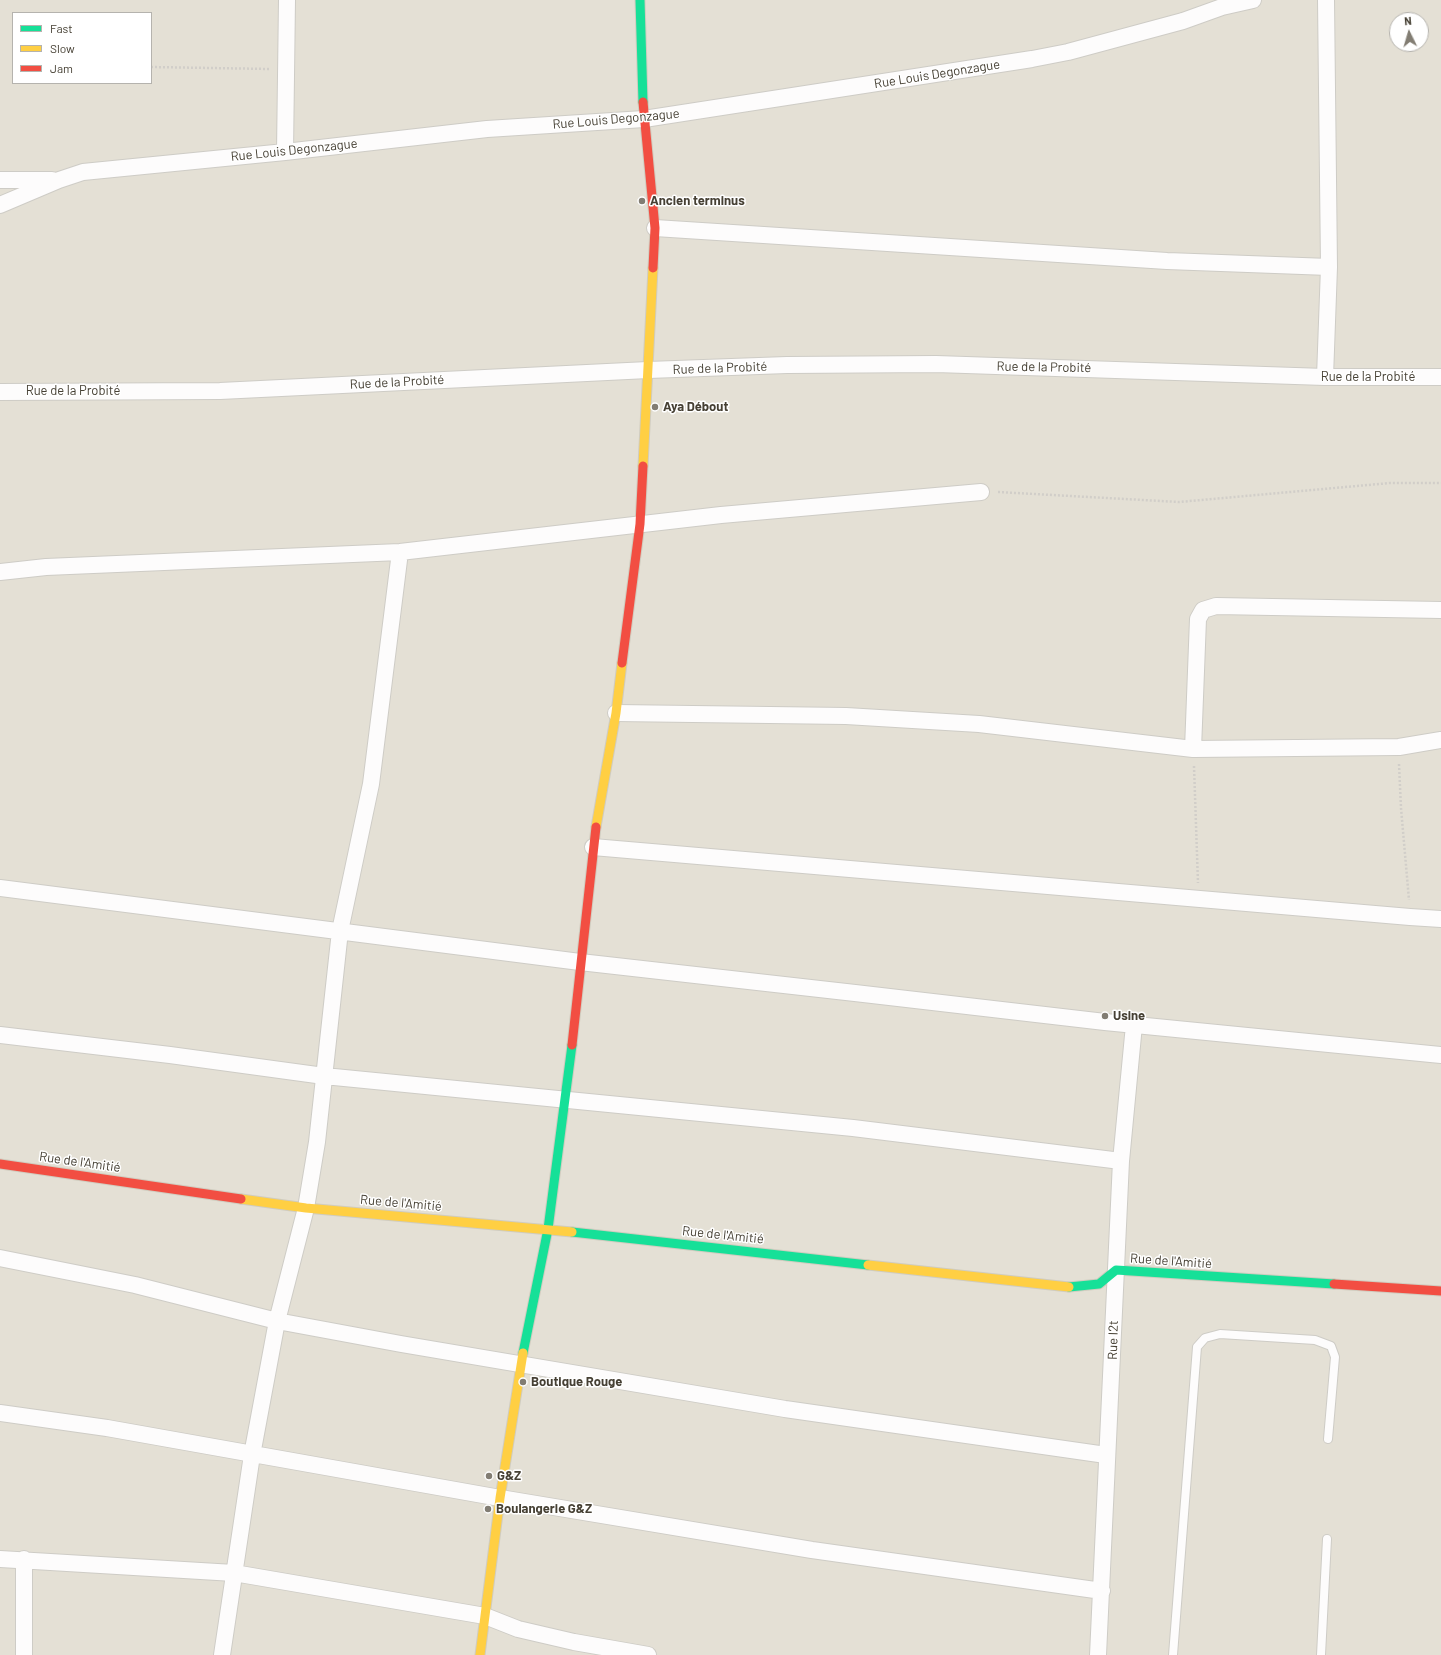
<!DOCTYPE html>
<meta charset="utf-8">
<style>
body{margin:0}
#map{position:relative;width:1441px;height:1655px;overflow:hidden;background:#f0eee8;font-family:Barlow,sans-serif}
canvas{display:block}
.legend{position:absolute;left:12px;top:12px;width:140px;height:72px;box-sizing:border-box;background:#fff;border:1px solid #b5b3ae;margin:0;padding:5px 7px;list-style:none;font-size:12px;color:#464034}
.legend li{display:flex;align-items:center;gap:8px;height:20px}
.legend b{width:20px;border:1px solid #b5b3ae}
.north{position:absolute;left:1389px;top:12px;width:40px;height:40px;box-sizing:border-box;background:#fff;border:1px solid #b5b3ae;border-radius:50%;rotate:355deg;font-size:11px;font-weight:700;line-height:16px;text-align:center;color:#464034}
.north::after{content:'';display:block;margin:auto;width:14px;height:18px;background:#827d73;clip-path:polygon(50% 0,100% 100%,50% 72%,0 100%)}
</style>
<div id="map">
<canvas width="1441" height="1655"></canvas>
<ul class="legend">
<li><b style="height:5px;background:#16e098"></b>Fast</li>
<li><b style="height:5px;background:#ffcf43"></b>Slow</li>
<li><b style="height:5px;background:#f24e42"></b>Jam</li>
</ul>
<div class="north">N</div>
</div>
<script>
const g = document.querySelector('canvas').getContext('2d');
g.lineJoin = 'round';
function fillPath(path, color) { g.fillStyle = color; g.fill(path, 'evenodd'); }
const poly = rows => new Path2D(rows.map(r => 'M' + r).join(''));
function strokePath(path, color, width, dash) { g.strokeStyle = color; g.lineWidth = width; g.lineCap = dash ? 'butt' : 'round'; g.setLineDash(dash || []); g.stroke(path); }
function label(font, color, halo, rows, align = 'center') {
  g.font = font + ' Barlow,sans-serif'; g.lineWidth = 3; g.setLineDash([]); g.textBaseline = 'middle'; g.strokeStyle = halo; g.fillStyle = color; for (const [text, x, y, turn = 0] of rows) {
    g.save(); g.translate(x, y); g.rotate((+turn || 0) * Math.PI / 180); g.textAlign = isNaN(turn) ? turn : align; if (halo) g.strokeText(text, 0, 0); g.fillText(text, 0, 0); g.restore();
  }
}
fillPath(poly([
 [0,0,1441,0,1441,1655,0,1655],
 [13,13,151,13,151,83,13,83],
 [1397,20,1421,20,1421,44,1397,44]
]), '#e4e0d5');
const lane = poly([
 [1173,1655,1197,1347,1205,1338,1220,1334,1315,1340,1331,1346,1335,1357,1328,1439],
 [1321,1655,1327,1539]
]);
const street = poly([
 [1326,0,1329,267],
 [285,152,287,0],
 [0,180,52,180],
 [0,205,59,180,83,172,285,152,487,129,644,119,1032,59,1068,52,1183,21,1222,7,1253,0],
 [655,228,1167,261,1329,267,1325,377],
 [0,392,220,391,648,370,787,365,936,364,1325,377,1441,377],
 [0,572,46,567,400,552,721,515,981,492],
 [616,713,846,716,979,724,1193,749,1399,747,1441,740],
 [1193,749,1198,619,1203,610,1216,606,1441,610],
 [593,847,1410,917,1441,919],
 [0,888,580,962,855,993,1105,1022,1441,1055],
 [0,1035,170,1055,324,1076,853,1128,1121,1161],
 [0,1258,135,1285,277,1321,401,1344,785,1409,1106,1455],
 [0,1413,107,1428,500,1498,812,1550,1102,1591],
 [0,1559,234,1573,485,1616,518,1629,574,1642,648,1655],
 [24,1655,24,1559],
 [222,1655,252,1455,277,1321,306,1208,317,1142,340,931,371,784,400,552],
 [1098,1655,1121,1161,1134,1025]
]);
const fast = poly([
 [640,0,643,102],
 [572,1232,868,1265],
 [1069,1287,1099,1284,1116,1270,1334,1284],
 [523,1353,548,1229,572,1045]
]);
const slow = poly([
 [643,466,653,268],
 [596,827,616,713,622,663],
 [241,1199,306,1208,572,1232],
 [868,1265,1069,1287],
 [480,1655,500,1498,523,1353]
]);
const jam = poly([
 [643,102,655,228,653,268],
 [622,663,640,524,643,466],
 [572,1045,596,827],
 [0,1164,241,1199],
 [1334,1284,1441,1291]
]);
strokePath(lane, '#ceccc6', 10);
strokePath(street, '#ceccc6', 18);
strokePath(fast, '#d0ccbf', 11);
strokePath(slow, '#d0ccbf', 11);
strokePath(jam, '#d0ccbf', 11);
strokePath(poly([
 [151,67,270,69],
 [998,492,1179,502,1390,483,1441,483],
 [1399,764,1401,808,1409,900],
 [1194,766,1198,883]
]), '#d1cec9', 2.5, [2, 2]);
strokePath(lane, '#fdfcfc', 8);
strokePath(street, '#fdfcfc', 16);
strokePath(fast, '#16e098', 9);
strokePath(slow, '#ffcf43', 9);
strokePath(jam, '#f24e42', 9);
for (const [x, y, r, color] of [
 [642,201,4,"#827d73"],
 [655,407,4,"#827d73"],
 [1105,1016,4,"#827d73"],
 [523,1382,4,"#827d73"],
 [489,1476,4,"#827d73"],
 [488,1509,4,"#827d73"]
]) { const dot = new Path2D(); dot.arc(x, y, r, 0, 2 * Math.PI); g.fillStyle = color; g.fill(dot); strokePath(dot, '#fff', 1.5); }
label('13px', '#464034', '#fff', [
 ["Rue Louis Degonzague",937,74,-9],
 ["Rue Louis Degonzague",616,119,-5],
 ["Rue Louis Degonzague",294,150,-6],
 ["Rue de la Probité",1044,367,1],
 ["Rue de la Probité",720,368,-2],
 ["Rue de la Probité",1368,377],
 ["Rue de la Probité",397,382,-3],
 ["Rue de la Probité",73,391],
 ["Rue de l'Amitié",80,1162,8],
 ["Rue de l'Amitié",401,1203,5],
 ["Rue de l'Amitié",723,1235,6],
 ["Rue de l'Amitié",1171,1261,4],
 ["Rue I2t",1113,1340,-88]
]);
label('bold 13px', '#464034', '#fff', [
 ["Ancien terminus",650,201],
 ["Aya Débout",663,407],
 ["Usine",1113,1016],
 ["Boutique Rouge",531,1382],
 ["G&Z",497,1476],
 ["Boulangerie G&Z",496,1509]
], 'left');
</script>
